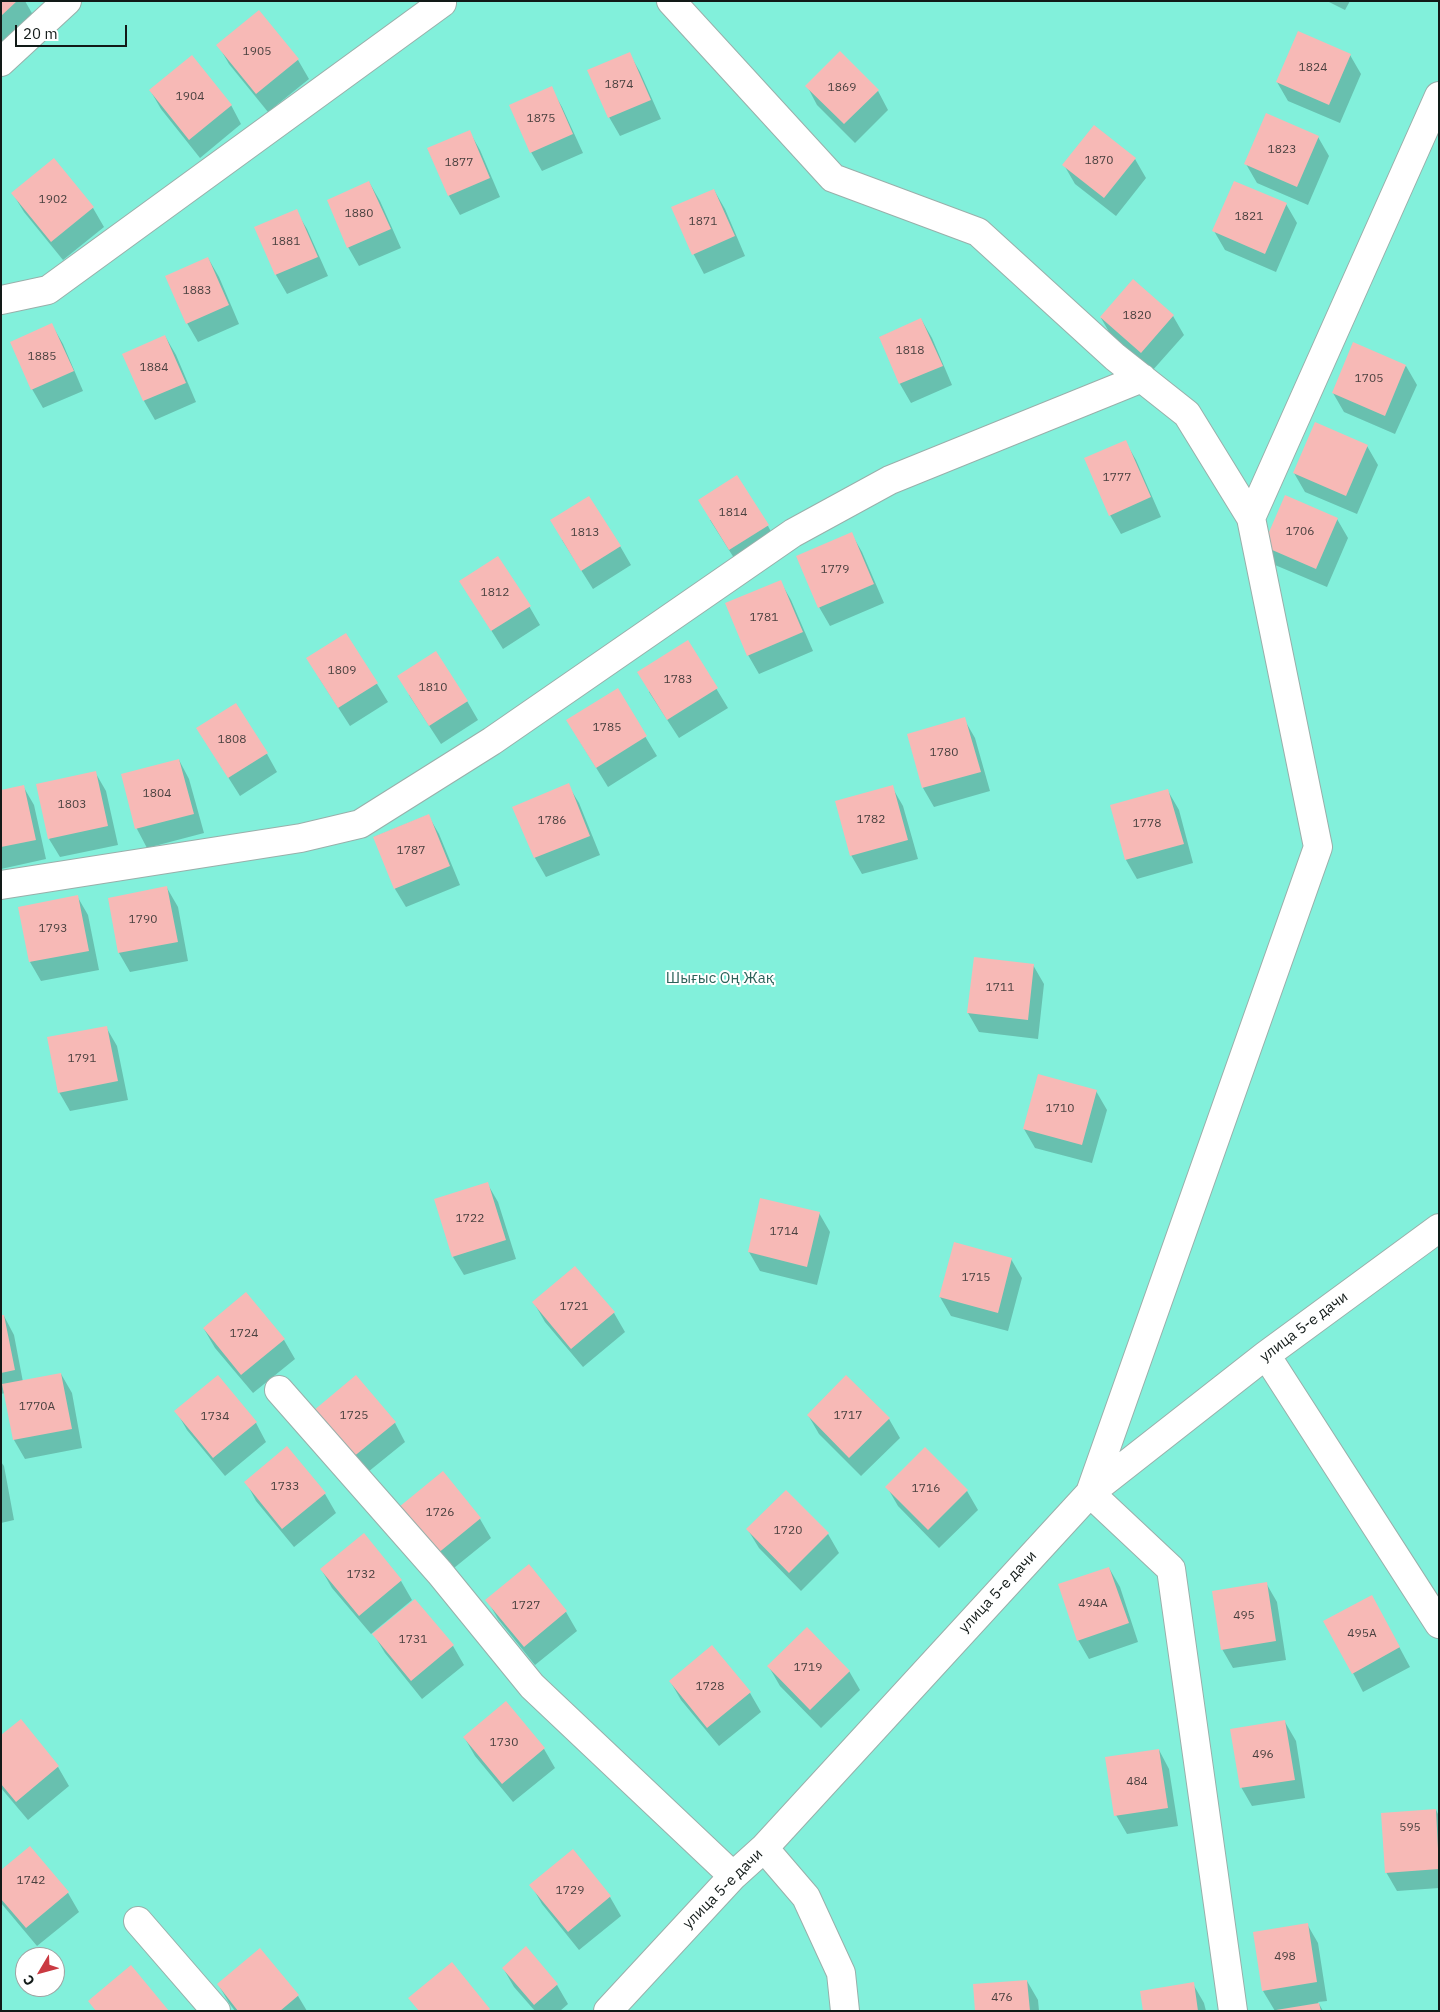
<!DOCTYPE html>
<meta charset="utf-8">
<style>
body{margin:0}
#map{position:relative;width:1440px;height:2012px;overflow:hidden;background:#d8efe9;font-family:"IBM Plex Sans",sans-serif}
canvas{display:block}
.frame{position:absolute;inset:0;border:2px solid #121a18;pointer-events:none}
.north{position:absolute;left:15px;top:1947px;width:50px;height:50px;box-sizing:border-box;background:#fff;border:1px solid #a0a3a3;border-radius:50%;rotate:233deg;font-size:14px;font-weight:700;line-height:20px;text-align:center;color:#121a18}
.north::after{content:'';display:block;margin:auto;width:18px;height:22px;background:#ca3a42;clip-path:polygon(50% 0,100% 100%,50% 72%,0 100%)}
.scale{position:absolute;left:15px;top:25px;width:112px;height:22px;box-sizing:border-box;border:2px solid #121a18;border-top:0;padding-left:6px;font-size:15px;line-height:18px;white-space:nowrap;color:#121a18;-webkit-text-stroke:4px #fff;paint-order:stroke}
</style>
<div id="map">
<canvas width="1440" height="2012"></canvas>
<div class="frame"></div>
<div class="north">С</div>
<div class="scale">20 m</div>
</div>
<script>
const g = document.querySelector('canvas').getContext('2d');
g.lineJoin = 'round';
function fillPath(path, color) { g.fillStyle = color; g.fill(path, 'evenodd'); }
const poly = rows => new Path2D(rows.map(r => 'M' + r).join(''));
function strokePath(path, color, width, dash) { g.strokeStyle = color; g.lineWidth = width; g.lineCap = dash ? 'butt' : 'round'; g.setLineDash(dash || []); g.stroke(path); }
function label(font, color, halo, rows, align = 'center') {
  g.font = font + ' "IBM Plex Sans",sans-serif'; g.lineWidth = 4; g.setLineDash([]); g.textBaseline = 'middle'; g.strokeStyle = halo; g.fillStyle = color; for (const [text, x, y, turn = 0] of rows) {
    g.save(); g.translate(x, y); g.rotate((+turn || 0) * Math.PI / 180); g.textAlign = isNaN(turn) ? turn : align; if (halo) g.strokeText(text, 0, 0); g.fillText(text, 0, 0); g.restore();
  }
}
fillPath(poly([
 [1,1,1439,1,1439,2011,1,2011],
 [25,1957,55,1957,55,1987,25,1987]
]), '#82f0db');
fillPath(poly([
 [1,1,25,1,33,15,1,45],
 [1327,1,1350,1,1345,10],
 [218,45,298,60,309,79,268,112,229,64],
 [629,53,640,72,661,119,620,136,609,117],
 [1350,55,1361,74,1340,123,1288,101,1277,82],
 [807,86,878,91,888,110,855,143,817,105],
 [551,88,562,107,583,153,542,171,531,152],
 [150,90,231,105,241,124,200,158,161,109],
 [469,131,480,150,500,197,460,215,449,196,428,149],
 [1318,137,1329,156,1308,205,1257,183,1246,164],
 [1135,159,1146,178,1116,216,1075,184,1064,165],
 [54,160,93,208,104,227,63,260,24,212,13,194],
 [369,182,380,201,401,248,359,266,348,247],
 [714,190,725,209,745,256,704,274,694,255,673,208],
 [1286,204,1297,223,1276,272,1225,250,1214,231],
 [296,211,307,229,328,276,287,294,276,275,256,228],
 [208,258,219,277,239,324,198,342,187,323],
 [1173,316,1184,335,1152,371,1112,337,1101,318],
 [921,319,932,338,952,385,911,403,900,384,880,337],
 [52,325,63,344,83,391,43,408,32,389],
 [165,336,176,355,196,402,155,420,144,401,124,354],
 [1406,366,1417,385,1395,434,1344,412,1333,393],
 [1125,441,1136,460,1161,517,1121,534,1110,515],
 [1367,446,1378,465,1357,514,1305,492,1294,473],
 [1337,519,1348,538,1327,587,1275,565,1264,546],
 [710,520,768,526,778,545,741,569],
 [851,533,862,552,884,603,830,626,819,607],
 [562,540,620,546,631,565,593,589],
 [460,581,529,606,540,625,503,649],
 [780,581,791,600,813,651,759,674,748,655],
 [688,642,728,708,679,738,649,692],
 [319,678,377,684,388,702,350,726],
 [617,690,657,756,608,787,579,740],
 [409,695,467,701,478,720,441,744],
 [964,719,975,738,990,791,934,807,923,788,908,735],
 [209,747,267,754,277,772,240,796],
 [179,760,189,779,204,833,147,848,137,829,122,775],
 [95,772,106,791,118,845,60,857,49,839],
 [568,785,579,803,600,855,546,877,535,858,514,807],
 [23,786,34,805,46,859,1,869,1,791],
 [892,787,903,806,918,859,862,874,851,855],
 [1168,791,1179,810,1193,863,1137,879,1126,860,1112,806],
 [428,815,439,834,460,885,406,907,395,889,374,837],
 [167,888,178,907,188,961,130,972,119,953,109,899],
 [77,896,88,915,99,970,41,981,30,962],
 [1033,965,1044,984,1038,1039,979,1032,968,1013],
 [106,1027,117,1046,128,1100,70,1111,59,1092],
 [1096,1091,1107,1110,1092,1163,1035,1148,1024,1129],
 [487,1183,498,1202,516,1259,464,1275,453,1257],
 [819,1213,830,1232,817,1285,760,1271,749,1252],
 [1011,1259,1022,1278,1008,1331,951,1316,940,1297],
 [575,1268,614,1313,625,1332,583,1367,545,1322,534,1303],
 [246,1294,284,1340,295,1359,253,1393,215,1348,204,1329],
 [4,1316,14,1335,23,1382,61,1374,72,1393,82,1448,25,1459,14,1440,5,1393,1,1394,1,1317],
 [176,1411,256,1423,266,1442,225,1476,187,1430],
 [808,1415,889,1419,900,1438,861,1476,819,1434],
 [395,1423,405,1442,363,1476,326,1430],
 [1,1462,4,1466,14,1520,1,1523],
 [442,1473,480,1519,491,1538,449,1572,411,1526],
 [246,1482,325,1494,336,1513,294,1547,256,1501],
 [887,1487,967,1491,978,1510,939,1548,898,1506],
 [786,1492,828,1534,839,1553,801,1591,759,1548,748,1530],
 [363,1535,401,1581,412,1600,371,1634,332,1588,321,1569],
 [1109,1568,1120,1587,1138,1642,1089,1659,1078,1640],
 [1266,1583,1277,1602,1286,1660,1233,1668,1222,1649],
 [415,1600,453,1646,464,1665,422,1699,385,1653,374,1635],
 [487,1600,566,1612,577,1631,535,1665,498,1619],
 [1382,1615,1410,1667,1363,1692,1353,1673],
 [769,1667,849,1671,860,1690,821,1728,780,1686],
 [670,1681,750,1693,761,1712,719,1746,681,1700],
 [506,1703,544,1749,555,1768,513,1802,475,1756,464,1737],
 [21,1721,58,1767,69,1786,28,1820,1,1788,1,1737],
 [1285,1722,1296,1741,1305,1798,1252,1806,1241,1787],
 [1159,1750,1169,1769,1178,1826,1127,1834,1116,1815],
 [1436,1810,1439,1816,1439,1888,1397,1891,1386,1872],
 [30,1848,68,1893,79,1912,37,1946,1,1903,1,1871],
 [572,1851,610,1897,621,1916,579,1950,542,1904,531,1885],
 [1307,1924,1318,1943,1327,2001,1318,2002,1323,2011,1275,2011,1263,1991],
 [526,1948,557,1985,568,2004,560,2011,535,2011,514,1987,503,1968],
 [260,1950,298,1996,307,2011,235,2011,229,2003,218,1984],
 [1027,1981,1038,2000,1039,2011,977,2011],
 [1193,1984,1204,2003,1206,2011,1144,2011]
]), '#0003');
fillPath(poly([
 [1,1,17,1,1,16],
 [259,10,299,59,256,94,216,45],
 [1298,31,1351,54,1329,105,1276,82],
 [840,51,879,90,844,124,805,86],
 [630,52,651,100,608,118,587,70],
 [192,55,232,105,189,140,149,90],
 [552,86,573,134,530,153,509,105],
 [1266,113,1319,136,1297,187,1244,164],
 [1094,125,1136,158,1104,198,1062,165],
 [470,130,490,178,448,196,427,148],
 [54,158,94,207,51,242,11,193],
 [369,181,391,229,347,248,327,200],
 [1234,181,1287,203,1265,254,1212,231],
 [714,189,735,236,692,255,671,207],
 [297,209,318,257,275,275,254,227],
 [208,257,229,305,186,324,165,276],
 [1133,279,1174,315,1141,353,1100,317],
 [921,318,943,366,899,384,879,337],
 [52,323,74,371,31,390,10,342],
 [165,335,186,383,143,401,122,354],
 [1353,342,1406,365,1385,416,1332,393],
 [1315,422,1368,445,1346,496,1293,473],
 [1126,440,1151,497,1109,516,1084,458],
 [737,475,769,525,729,550,698,500],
 [1285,495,1338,518,1316,569,1263,546],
 [589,496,621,546,581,571,550,520],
 [852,532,874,584,818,608,796,556],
 [498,556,531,606,491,631,459,581],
 [781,580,803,632,747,656,725,603],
 [346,633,378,683,338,708,306,658],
 [688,640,718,688,667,720,637,672],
 [436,651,468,701,429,726,397,676],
 [618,688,647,736,596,768,566,720],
 [236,703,268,753,228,778,196,728],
 [965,717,981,772,922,788,907,734],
 [179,759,194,814,135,829,121,774],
 [96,771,108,826,48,839,36,784],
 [569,783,590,836,534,858,512,807],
 [24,785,36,840,1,847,1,790],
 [893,785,908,840,850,856,835,801],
 [1168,789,1184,844,1125,860,1110,805],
 [429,814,450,866,394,889,373,837],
 [167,886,178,942,118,953,108,898],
 [78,895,89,951,29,962,18,907],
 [974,957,1034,964,1028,1020,967,1013],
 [107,1026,118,1081,58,1093,47,1037],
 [1038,1074,1097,1090,1082,1145,1023,1129],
 [488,1182,506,1240,452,1257,434,1199],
 [760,1198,820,1212,807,1267,748,1252],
 [954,1242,1012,1258,998,1313,939,1297],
 [575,1266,615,1312,571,1349,532,1302],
 [246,1292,285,1339,241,1375,203,1328],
 [1,1315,4,1315,15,1370,1,1373],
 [61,1373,72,1429,13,1440,2,1384],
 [218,1375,257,1422,213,1458,174,1411],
 [356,1375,396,1422,352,1458,313,1411],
 [846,1375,890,1418,849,1458,807,1415],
 [287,1446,326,1493,282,1529,244,1482],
 [925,1447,968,1490,928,1530,885,1487],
 [443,1471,481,1518,437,1554,399,1507],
 [786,1490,829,1533,789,1573,746,1529],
 [364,1533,402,1580,359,1616,320,1569],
 [529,1564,567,1611,524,1647,485,1600],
 [1109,1567,1129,1623,1077,1641,1058,1584],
 [1267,1582,1276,1641,1221,1650,1212,1591],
 [1372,1595,1400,1647,1352,1674,1323,1621],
 [415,1599,454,1645,411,1681,372,1634],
 [807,1627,850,1671,810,1710,767,1666],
 [712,1645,751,1692,707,1728,669,1681],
 [506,1701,545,1748,502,1784,463,1737],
 [21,1719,59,1766,16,1802,1,1784,1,1735],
 [1285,1720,1295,1780,1240,1788,1230,1729],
 [1159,1749,1168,1808,1114,1816,1105,1757],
 [1436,1809,1439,1869,1385,1873,1381,1813],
 [30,1846,69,1892,26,1928,1,1899,1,1870],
 [573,1849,611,1896,568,1932,529,1885],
 [1308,1923,1317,1982,1262,1991,1253,1932],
 [526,1946,558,1984,534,2005,502,1968],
 [260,1948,299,1995,280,2011,238,2011,217,1984],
 [452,1962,490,2009,488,2011,419,2011,408,1998],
 [131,1965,169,2011,96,2011,88,2001],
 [1027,1980,1030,2011,975,2011,973,1984],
 [1194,1982,1198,2011,1143,2011,1140,1991],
 [1319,2003,1321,2011,1276,2011,1276,2010]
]), '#f7b9b6');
const minor = poly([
 [671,1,833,178,978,232,1115,357,1187,414,1251,518,1318,847,1090,1493,1171,1569,1233,2011],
 [1,62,67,1],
 [1,300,48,290,442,3],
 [1251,518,1439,96],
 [1,885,301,838,360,824,492,741,793,533,890,480,1142,378],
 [1266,1355,1439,1624],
 [279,1390,440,1573,532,1686,733,1876],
 [764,1848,806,1897,841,1973,845,2011],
 [138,1921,216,2011],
 [608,2011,733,1876,764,1848,1090,1493,1266,1355,1439,1228]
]);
strokePath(minor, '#99afaa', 30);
strokePath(minor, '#fff', 28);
label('12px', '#4b4240', null, [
 ["1905",257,52],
 ["1824",1313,68],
 ["1874",619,85],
 ["1869",842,88],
 ["1904",190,97],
 ["1875",541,119],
 ["1823",1282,150],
 ["1870",1099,161],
 ["1877",459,163],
 ["1902",53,200],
 ["1880",359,214],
 ["1821",1249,217],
 ["1871",703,222],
 ["1881",286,242],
 ["1883",197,291],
 ["1820",1137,316],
 ["1818",910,351],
 ["1885",42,357],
 ["1884",154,368],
 ["1705",1369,379],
 ["1777",1117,478],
 ["1814",733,513],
 ["1706",1300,532],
 ["1813",585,533],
 ["1779",835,570],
 ["1812",495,593],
 ["1781",764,618],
 ["1809",342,671],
 ["1783",678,680],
 ["1810",433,688],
 ["1785",607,728],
 ["1808",232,740],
 ["1780",944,753],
 ["1804",157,794],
 ["1803",72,805],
 ["1782",871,820],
 ["1786",552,821],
 ["1778",1147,824],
 ["1787",411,851],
 ["1790",143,920],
 ["1793",53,929],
 ["1711",1000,988],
 ["1791",82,1059],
 ["1710",1060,1109],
 ["1722",470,1219],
 ["1714",784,1232],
 ["1715",976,1278],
 ["1721",574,1307],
 ["1724",244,1334],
 ["1770А",37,1407],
 ["1725",354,1416],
 ["1717",848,1416],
 ["1734",215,1417],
 ["1733",285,1487],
 ["1716",926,1489],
 ["1726",440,1513],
 ["1720",788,1531],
 ["1732",361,1575],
 ["494А",1093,1604],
 ["1727",526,1606],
 ["495",1244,1616],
 ["495А",1362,1634],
 ["1731",413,1640],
 ["1719",808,1668],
 ["1728",710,1687],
 ["1730",504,1743],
 ["496",1263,1755],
 ["484",1137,1782],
 ["595",1410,1828],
 ["1742",31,1881],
 ["1729",570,1891],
 ["498",1285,1957],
 ["476",1002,1998]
]);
label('15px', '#2c6259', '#fff', [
 ["Шығыс Оң Жақ",720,979]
]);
label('15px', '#121a18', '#fff', [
 ["улица 5-е дачи",1304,1327,-37],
 ["улица 5-е дачи",998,1592,-47],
 ["улица 5-е дачи",723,1889,-45]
]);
</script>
